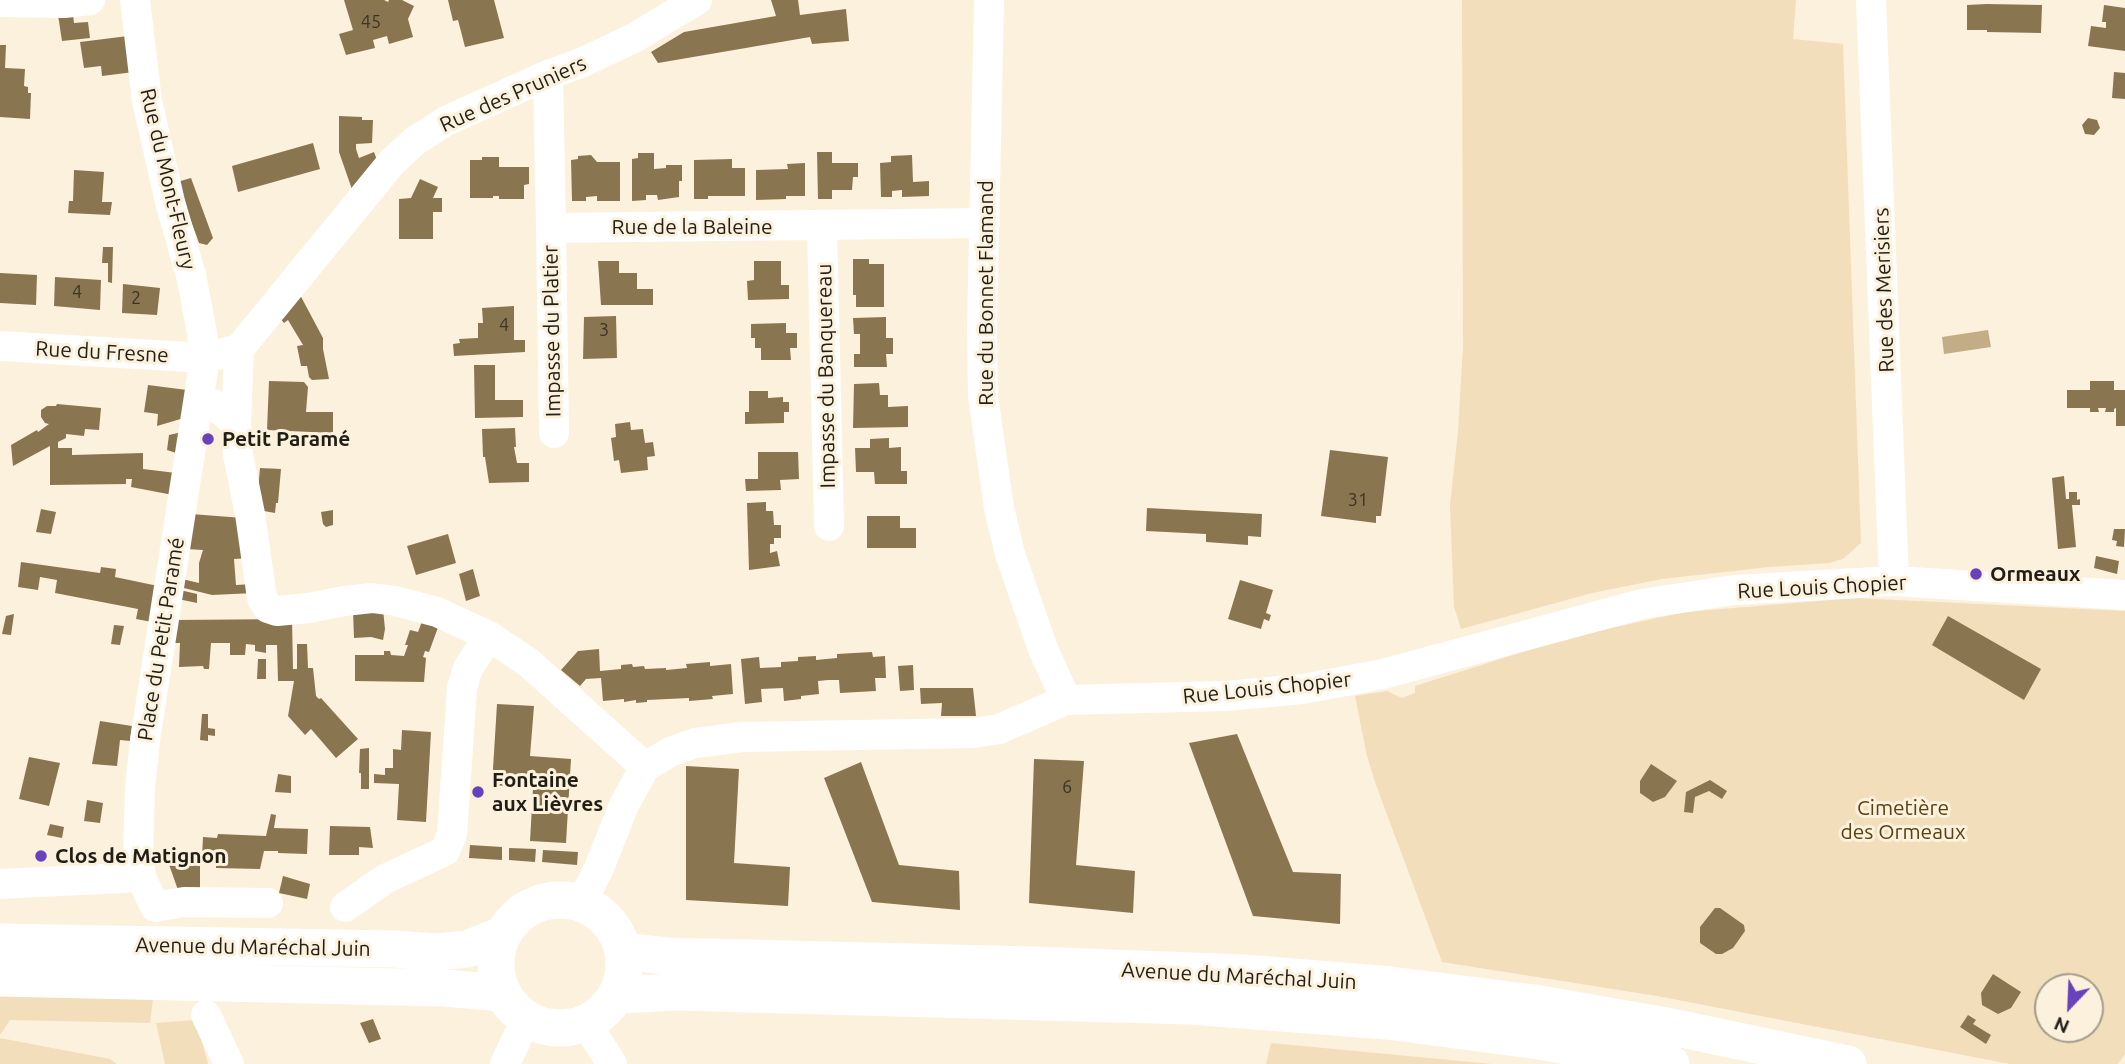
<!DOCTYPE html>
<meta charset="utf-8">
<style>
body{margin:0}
#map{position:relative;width:2125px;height:1064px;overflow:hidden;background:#fcf1dd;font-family:Ubuntu,sans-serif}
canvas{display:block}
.north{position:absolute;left:2034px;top:973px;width:70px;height:70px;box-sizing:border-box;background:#fcf1dd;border:2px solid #a49d8d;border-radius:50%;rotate:203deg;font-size:19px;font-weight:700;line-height:28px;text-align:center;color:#211e16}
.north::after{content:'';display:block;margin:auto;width:24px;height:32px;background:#6742ba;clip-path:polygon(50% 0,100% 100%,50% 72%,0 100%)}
</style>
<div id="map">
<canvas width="2125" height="1064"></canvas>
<div class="north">N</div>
</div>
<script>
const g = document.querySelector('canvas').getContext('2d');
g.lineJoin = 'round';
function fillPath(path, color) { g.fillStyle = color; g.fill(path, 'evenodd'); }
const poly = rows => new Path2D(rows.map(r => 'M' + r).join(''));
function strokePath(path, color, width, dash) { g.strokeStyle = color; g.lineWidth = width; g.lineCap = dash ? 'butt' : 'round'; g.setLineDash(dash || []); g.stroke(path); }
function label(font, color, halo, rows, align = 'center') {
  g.font = font + ' Ubuntu,sans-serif'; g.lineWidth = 6; g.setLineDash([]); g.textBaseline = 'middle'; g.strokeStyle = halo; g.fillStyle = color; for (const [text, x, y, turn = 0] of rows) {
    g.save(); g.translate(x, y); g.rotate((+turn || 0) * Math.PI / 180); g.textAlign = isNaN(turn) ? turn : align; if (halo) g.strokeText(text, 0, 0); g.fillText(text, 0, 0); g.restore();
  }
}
fillPath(poly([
 [1462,0,1796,0,1793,39,1843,44,1861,543,1843,559,1829,563,1769,567,1662,579,1592,593,1461,629,1454,607,1450,505,1458,432,1463,347],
 [1855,598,2125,611,2125,1054,2118,1064,2010,1064,1657,996,1442,962,1376,785,1367,756,1355,696,1387,691,1402,698,1415,693,1415,686,1570,637,1685,612],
 [2048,987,2090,987,2090,1029,2048,1029],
 [0,993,153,998,150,1023,10,1020,0,1035],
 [196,1020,208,1064,165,1064,156,1023],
 [0,1038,110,1059,117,1064,0,1064],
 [1271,1043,1492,1064,1266,1064]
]), '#f2deba');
fillPath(poly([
 [1988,330,1991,347,1944,354,1942,337]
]), '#c2ad86');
fillPath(poly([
 [344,0,384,0,388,2,389,0,402,0,414,6,408,19,413,37,389,44,387,36,373,40,375,48,346,55,339,34,353,30],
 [448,0,494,0,504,38,465,47,458,20,453,21],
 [771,0,798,0,800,15,846,9,849,41,812,44,810,37,658,63,651,52,684,32,776,16],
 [1987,4,2042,5,2041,33,1987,32,1987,30,1967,30,1967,5],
 [2104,5,2125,8,2125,51,2088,46,2091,26,2106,28,2106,22,2102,22],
 [73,14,74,23,88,22,90,38,62,41,58,15],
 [128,36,134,72,102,76,101,66,84,68,80,42],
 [0,45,6,45,5,68,25,69,24,86,28,87,28,93,31,93,30,119,0,117],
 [2114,72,2125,73,2125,99,2112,98],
 [339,116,362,117,362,120,373,120,372,143,356,144,356,149,359,158,374,152,378,163,355,198,339,152],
 [2088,118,2097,120,2100,128,2094,135,2085,134,2082,125],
 [313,143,320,169,238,192,232,166],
 [817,152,832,152,832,163,858,163,858,177,853,177,852,190,832,190,832,199,818,199],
 [638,153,654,153,654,169,666,168,666,165,682,165,682,181,679,181,679,197,658,200,657,195,646,195,646,200,632,201,632,159,638,158],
 [591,155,597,162,620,162,620,201,597,201,597,196,586,197,586,201,572,201,571,160,578,159,578,156],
 [912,155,913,182,929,181,929,196,902,197,902,190,892,191,892,197,881,197,880,163,891,162,891,156],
 [482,157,499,157,499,167,529,167,529,184,524,185,524,199,499,199,499,196,493,196,493,198,470,198,470,160,482,160],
 [732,159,732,168,745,168,745,196,708,196,708,199,694,199,694,160],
 [805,163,805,196,786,196,786,199,756,200,756,170,788,169,787,164],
 [74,170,104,172,102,202,112,202,110,215,68,213,69,201,73,201],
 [191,178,213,238,207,245,199,243,177,182],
 [420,179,438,187,433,198,442,198,442,212,433,212,433,239,399,239,399,199,411,198],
 [103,247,113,247,112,283,108,282,108,263,102,263],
 [853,259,869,259,869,264,884,264,884,307,856,307,856,295,853,295],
 [598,261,619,261,619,273,637,273,637,289,653,289,653,305,601,305],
 [754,261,781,261,781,285,789,285,789,299,748,300,747,281,754,280],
 [0,273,37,275,36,305,0,303],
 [55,277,101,280,100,310,54,306],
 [123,284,160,288,157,315,122,313],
 [298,291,323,338,323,349,329,379,312,380,309,377,307,366,301,366,297,346,303,345,288,320,284,323,278,316],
 [514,306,514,340,525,340,525,352,454,356,453,344,460,343,459,339,478,338,478,323,483,323,482,308],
 [616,316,617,358,583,359,584,317],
 [886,317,886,338,893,338,893,354,886,354,887,367,854,367,854,354,860,354,860,334,854,334,853,318],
 [786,323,786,333,797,333,797,348,790,348,791,360,761,360,761,348,755,348,755,338,751,338,751,324],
 [474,365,495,365,495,400,523,400,523,417,475,418],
 [269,381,304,382,308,387,306,412,333,412,333,433,267,430],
 [2090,381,2114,381,2114,390,2125,390,2125,426,2116,426,2116,408,2114,409,2114,412,2105,412,2106,408,2098,408,2099,412,2090,412,2090,408,2067,408,2067,390,2090,390],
 [879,383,880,395,888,395,888,407,908,406,908,427,853,428,854,384],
 [148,385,187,390,184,418,157,426,158,414,144,412],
 [749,391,768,391,768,398,783,397,783,402,789,402,789,412,784,412,784,423,745,424,745,412,749,412],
 [57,404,101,408,99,430,85,429,84,436,66,434,66,438,58,442,58,448,72,448,72,455,143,453,143,469,176,473,173,495,131,487,132,479,126,479,126,484,50,485,50,446,13,466,11,445,37,430,38,432,49,424,45,423,41,417,41,410,47,406,56,406],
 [630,422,631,430,643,429,645,443,653,442,655,456,647,457,648,470,621,473,619,460,614,461,611,438,616,437,615,424],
 [515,428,516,447,514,447,517,463,529,463,529,482,489,483,485,457,483,457,482,429],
 [182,432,179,454,167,450,169,435],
 [889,438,889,448,901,447,901,471,907,471,907,484,875,484,874,472,856,472,855,448,870,448,870,439],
 [1330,450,1388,457,1381,516,1376,516,1376,523,1321,516],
 [758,452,798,452,799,479,780,480,781,490,746,491,745,479,758,479],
 [260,468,281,469,278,503,276,503,275,513,264,511,257,501],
 [2064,476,2066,499,2069,499,2069,492,2077,492,2077,500,2080,499,2080,505,2072,505,2076,547,2058,549,2052,478],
 [766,502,766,511,773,511,774,525,781,525,781,538,774,538,774,544,770,544,770,553,777,551,780,566,749,570,747,503],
 [1147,508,1262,514,1261,537,1248,536,1248,545,1206,542,1206,534,1146,531],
 [41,509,56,512,51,534,36,532],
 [333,510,333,525,326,527,323,524,321,512],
 [191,514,243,518,251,558,234,559,236,585,253,584,254,593,212,595,180,587,182,579,199,583,199,563,203,550,186,549],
 [867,516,900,516,900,528,916,528,916,548,867,548],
 [2114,529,2125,529,2124,547,2116,546,2117,541,2112,540],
 [448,534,456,563,416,575,407,546],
 [2096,556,2119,561,2117,574,2094,568],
 [21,562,100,573,101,567,116,569,115,577,158,586,152,622,136,619,138,609,55,593,57,580,40,577,38,590,18,587],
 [473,569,480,596,466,601,459,574],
 [1240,580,1273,590,1266,613,1271,615,1269,621,1264,619,1261,629,1228,619],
 [180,590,197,594,197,603,178,599],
 [383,609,385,629,383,640,371,637,354,638,353,611],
 [14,614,11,635,2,634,6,616],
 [424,616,440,622,429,652,425,651,423,657,426,658,424,682,355,681,355,655,384,655,384,651,390,651,391,655,404,656,408,645,405,645,410,630,418,632],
 [1948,616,2041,669,2024,700,1932,645],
 [292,619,293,669,297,669,297,644,307,644,308,668,313,668,316,696,319,699,321,698,358,739,336,758,311,729,305,735,288,716,294,681,278,681,277,645,266,645,266,653,255,651,255,645,246,644,245,655,230,655,230,643,211,643,209,669,204,669,203,666,179,667,180,643,173,643,176,620],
 [114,625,124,626,120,645,111,644],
 [599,649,600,671,621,669,621,665,632,664,633,667,644,666,645,669,666,668,666,670,687,668,686,664,710,662,710,666,731,664,733,694,712,696,713,699,689,701,689,698,647,700,647,702,636,703,636,700,624,702,624,699,603,701,601,678,586,679,580,686,561,670,578,651],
 [872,652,873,657,885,656,886,678,875,678,876,691,840,693,839,680,828,680,818,681,819,694,801,696,801,699,784,701,783,688,761,689,762,702,745,704,741,659,759,657,760,668,781,667,781,662,798,661,798,657,816,656,816,660,826,659,837,658,837,654],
 [258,659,266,659,266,679,257,679],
 [913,665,914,690,900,691,898,666],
 [920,688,973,688,976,716,941,716,942,703,921,704],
 [497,704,534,706,530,756,571,759,566,843,530,841,533,788,492,785],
 [202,714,208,714,208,728,215,729,215,736,208,735,208,741,200,740],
 [100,721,132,726,130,741,120,740,117,766,92,764],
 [402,730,431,732,426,822,397,820,399,784,374,783,374,774,385,775,385,768,393,768,393,749,401,750],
 [1237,734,1293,872,1341,874,1340,924,1253,916,1189,743],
 [369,748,369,789,361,789,361,773,359,773,360,749],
 [29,757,60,763,49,806,19,799],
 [1034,759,1084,761,1076,865,1135,871,1133,913,1029,903],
 [861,762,899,865,959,871,960,910,872,902,824,778],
 [1651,764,1677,781,1665,797,1653,802,1640,793,1640,781],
 [686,766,739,769,734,863,790,867,788,906,686,900],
 [278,774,291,776,291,793,275,792],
 [1710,780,1727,791,1722,799,1709,791,1695,797,1693,813,1684,812,1686,792],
 [87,800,103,803,100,823,84,821],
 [271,814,276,815,274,828,308,829,307,854,278,853,278,851,264,851,260,869,216,868,216,864,200,864,200,892,178,890,166,856,202,857,203,837,217,838,218,834,266,836],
 [50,824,64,827,62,838,47,835],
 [330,826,370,827,373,848,359,847,359,855,329,855],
 [470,845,502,847,502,860,469,858],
 [509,848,536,849,535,862,509,860],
 [543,850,578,852,577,865,542,862],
 [283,876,310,884,307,899,279,893],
 [1715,908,1720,908,1744,925,1745,931,1733,948,1722,954,1716,954,1700,943,1700,927],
 [1993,974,2021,992,2011,1008,1998,1014,1982,1005,1981,993],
 [1968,1015,1976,1020,1973,1024,1991,1035,1986,1044,1960,1027],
 [373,1019,381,1039,369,1043,360,1023]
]), '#897651');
strokePath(poly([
 [135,0,147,101,170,202,191,275,202,333,205,358,145,740,140,788,138,855,141,877,155,907,184,902,268,903],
 [989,0,982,330,983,396,999,508,1010,554,1043,649,1066,700],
 [1871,0,1894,581],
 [0,2,64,3,90,0],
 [548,75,551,228,985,223],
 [822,226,829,526],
 [551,228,554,433],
 [0,346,205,358,239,349,392,162,415,141,446,121,548,75,581,63,634,38,697,0],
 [199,403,213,404,236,423,238,455,250,514,262,598,268,608,277,611,309,608,344,601,372,598,395,601,437,612,489,636,529,663,645,767],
 [236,423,239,349],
 [0,884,141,877],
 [581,904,599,868,624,805,645,767,670,752,695,743,742,737,973,733,999,729,1066,700,1225,696,1303,689,1383,674,1642,604,1734,590,1894,581,2125,595],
 [345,907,385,879,445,851,452,834,462,688,468,668,489,636],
 [206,1015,229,1064],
 [586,1023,612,1064],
 [505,1064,526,1019]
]), '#fff', 30);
strokePath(poly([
 '496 964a64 64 0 1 1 128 0a64 64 0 1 1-128 0Z',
 [0,942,394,949,436,952,467,949,502,935],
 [623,951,666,956,1033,965,1245,973,1391,985,1534,1003,1672,1027,1848,1064],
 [0,978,445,988,503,993],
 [616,995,678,992,1190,1006,1387,1021,1539,1041,1671,1064]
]), '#fff', 37);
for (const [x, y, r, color] of [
 [208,439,7,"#6742ba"],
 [1976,574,7,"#6742ba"],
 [478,792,7,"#6742ba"],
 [41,856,7,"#6742ba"]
]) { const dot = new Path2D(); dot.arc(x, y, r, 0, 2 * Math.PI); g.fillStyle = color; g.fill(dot); strokePath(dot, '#fcf1dd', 2.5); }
label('18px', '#3b3425', null, [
 ["45",371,22],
 ["4",77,292],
 ["2",136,298],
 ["4",504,325],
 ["3",604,330],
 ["31",1358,500],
 ["6",1067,787]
]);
label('21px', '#211e16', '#fcf1dd', [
 ["Rue des Pruniers",513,94,-24],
 ["Rue du Mont-Fleury",168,179,77],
 ["Rue de la Baleine",692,227],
 ["Rue des Merisiers",1884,290,-92],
 ["Rue du Bonnet Flamand",986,293,-90],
 ["Impasse du Platier",552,331,-91],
 ["Rue du Fresne",102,352,3],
 ["Impasse du Banquereau",826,376,-91],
 ["Rue Louis Chopier",1822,587,-3],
 ["Place du Petit Paramé",161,639,-81],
 ["Rue Louis Chopier",1267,688,-6],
 ["Avenue du Maréchal Juin",253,947,1],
 ["Avenue du Maréchal Juin",1239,976,3]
]);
label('bold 21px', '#211e16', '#fcf1dd', [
 ["Petit Paramé",222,439],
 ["Ormeaux",1990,574],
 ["Fontaine",492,780],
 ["aux Lièvres",492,804],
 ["Clos de Matignon",55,856]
], 'left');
label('21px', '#584211', '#fcf1dd', [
 ["Cimetière",1903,808],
 ["des Ormeaux",1903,832]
]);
</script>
